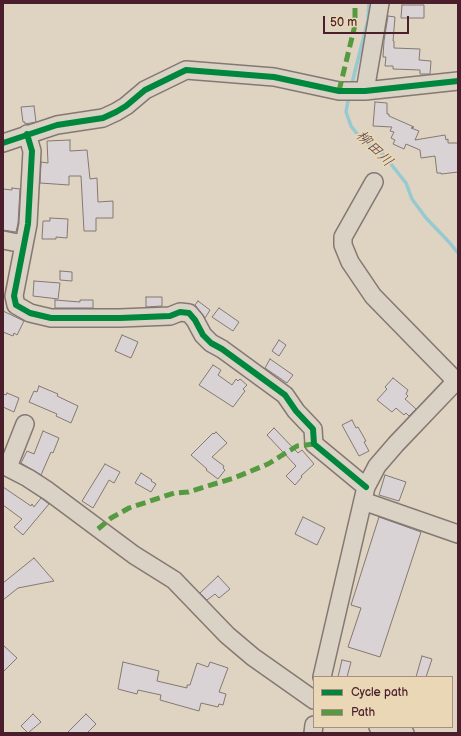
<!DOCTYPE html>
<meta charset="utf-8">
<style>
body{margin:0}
#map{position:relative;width:461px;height:736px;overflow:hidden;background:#ded4c1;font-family:"Balsamiq Sans",sans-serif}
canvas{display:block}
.frame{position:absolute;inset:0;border:4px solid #4a1f2b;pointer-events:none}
.legend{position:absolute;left:313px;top:676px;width:140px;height:52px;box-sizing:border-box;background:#ead7b5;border:1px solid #aa8d7e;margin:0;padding:5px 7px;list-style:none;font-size:12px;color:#4a1f2b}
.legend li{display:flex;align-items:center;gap:8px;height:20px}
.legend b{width:20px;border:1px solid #aa8d7e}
.scale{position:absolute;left:323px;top:16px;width:86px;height:18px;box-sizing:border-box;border:2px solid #4a1f2b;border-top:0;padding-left:5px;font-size:12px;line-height:14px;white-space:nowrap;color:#4a1f2b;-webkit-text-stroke:3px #ead7b5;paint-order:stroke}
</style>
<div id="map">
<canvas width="461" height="736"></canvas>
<div class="frame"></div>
<ul class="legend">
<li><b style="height:5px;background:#00873e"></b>Cycle path</li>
<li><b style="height:5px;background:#559a41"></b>Path</li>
</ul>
<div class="scale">50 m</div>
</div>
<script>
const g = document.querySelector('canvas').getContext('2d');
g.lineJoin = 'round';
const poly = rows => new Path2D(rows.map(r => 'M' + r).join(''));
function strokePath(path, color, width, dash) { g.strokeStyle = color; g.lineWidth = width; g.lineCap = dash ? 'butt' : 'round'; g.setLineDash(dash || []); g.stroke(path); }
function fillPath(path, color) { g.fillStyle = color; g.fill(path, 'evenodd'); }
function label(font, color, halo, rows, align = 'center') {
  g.font = font + ' "Balsamiq Sans","Klee One",sans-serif'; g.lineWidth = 3.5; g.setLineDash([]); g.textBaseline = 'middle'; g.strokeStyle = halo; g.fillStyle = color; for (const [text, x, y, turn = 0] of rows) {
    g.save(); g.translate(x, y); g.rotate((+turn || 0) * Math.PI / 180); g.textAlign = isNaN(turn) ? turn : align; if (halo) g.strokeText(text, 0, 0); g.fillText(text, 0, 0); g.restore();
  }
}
strokePath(poly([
 [351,87,368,20,369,3],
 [349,95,346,112,351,126,361,139,383,154,406,183,412,199,426,218,449,242,458,253]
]), '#97cad0', 3.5);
const building = poly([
 [402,5,424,5,424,18,401,18,402,5],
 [388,16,395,17,393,41,394,41,394,48,420,49,419,60,431,61,430,74,420,74,420,70,393,69,393,66,385,66,386,57,383,57,384,41,388,16],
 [375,102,387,103,387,114,389,114,389,116,414,127,411,128,419,131,415,140,445,135,446,140,448,139,448,143,458,143,458,172,441,174,441,173,437,173,435,156,421,158,420,150,406,144,404,149,393,144,395,140,391,138,394,132,390,131,392,127,373,126,375,102],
 [34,106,36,122,25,124,25,122,23,122,21,107,34,106],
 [70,140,70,151,87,150,90,179,97,178,98,202,113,201,113,218,96,218,96,231,84,231,81,176,69,176,69,185,40,183,41,162,48,163,47,141,70,140],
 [12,188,20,189,18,223,16,232,3,230,3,189,12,190,12,188],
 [50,218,68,219,67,238,56,237,56,239,42,239,43,221,50,221,50,218],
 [60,271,72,272,72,281,60,280,60,271],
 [34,281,60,283,58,299,33,296,34,281],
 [146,297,162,297,162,306,146,307,146,297],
 [55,300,80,302,80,300,93,300,93,308,55,308,55,300],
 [198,301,210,310,205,318,195,305,198,301],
 [219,308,239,322,233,331,212,317,219,308],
 [3,311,24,321,17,335,14,333,13,336,3,332,3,311],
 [122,335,138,342,131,358,115,351,122,335],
 [279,340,286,345,279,356,272,351,279,340],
 [270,359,293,375,287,383,265,368,270,359],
 [213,365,221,370,218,375,232,385,236,379,238,381,240,379,247,385,243,389,245,391,233,407,199,385,213,365],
 [393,378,408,390,406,394,408,396,405,399,416,409,409,416,406,413,404,415,396,408,392,412,377,400,387,389,385,387,393,378],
 [39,386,58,394,57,396,78,406,71,423,56,416,57,414,29,402,34,391,37,392,39,386],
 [7,393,19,398,14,412,3,407,3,394,6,395,7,393],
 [352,420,356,428,358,427,366,441,364,442,369,451,359,456,342,425,352,420],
 [274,428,298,453,302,450,314,464,301,476,302,477,295,485,286,476,296,466,267,435,274,428],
 [43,431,59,438,53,453,51,452,41,475,21,463,27,451,34,454,43,431],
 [216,432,227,443,212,457,224,466,223,468,225,470,218,479,206,470,207,469,191,455,213,433,214,434,216,432],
 [105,464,120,472,114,483,109,480,93,508,82,501,105,464],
 [141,473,152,480,151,481,156,484,151,492,135,483,141,473],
 [385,475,406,482,399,501,379,495,385,475],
 [3,487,31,506,32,504,34,507,41,498,49,504,23,535,14,527,22,519,3,505,3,487],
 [303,517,325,528,317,545,295,534,303,517],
 [379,517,421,532,380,657,348,647,361,608,351,605,379,517],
 [34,558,54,581,18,588,3,600,3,583,34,558],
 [218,576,230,589,219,598,215,594,207,600,200,593,218,576],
 [3,645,17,658,3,672,3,645],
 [422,656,432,659,426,677,416,677,422,656],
 [342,660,351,662,347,677,338,677,342,660],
 [123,662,159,671,157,681,187,688,187,685,190,685,197,663,208,667,210,662,228,668,219,692,226,694,223,705,219,704,218,707,201,703,199,711,160,700,161,695,138,690,137,694,118,689,123,662],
 [33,714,41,722,28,733,21,726,33,714],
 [86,714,96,724,87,733,67,733,86,714]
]);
fillPath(building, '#dad3d5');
strokePath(building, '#857872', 1);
const minor = poly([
 [365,91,380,3],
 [27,134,32,151,28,224,14,296,16,305,30,313,51,318,120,318,170,316,180,312,189,313,195,320,203,335,211,343,222,349,285,395,296,411,313,429,314,444,366,487],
 [3,143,57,125,103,118,116,112,126,106,145,90,186,70,274,77,339,91,365,91,458,81],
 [374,182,343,237,343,245,350,262,373,296,456,381],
 [3,240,23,244],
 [3,465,28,478,48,491,134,555,174,580,227,635,253,657,314,700],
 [8,467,25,424],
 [363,501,458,534],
 [322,677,366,487,377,466,396,444,458,379],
 [378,727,405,733],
 [313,733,314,725]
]);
strokePath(minor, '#857872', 20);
strokePath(minor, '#dad2c5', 17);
strokePath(poly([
 [339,91,355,25,355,3],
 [98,529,111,518,129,508,174,493,188,492,234,478,268,464,297,446,314,444]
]), '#559a41', 5, [10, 5]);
strokePath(poly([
 [27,134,32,151,28,224,14,296,16,305,30,313,51,318,120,318,170,316,180,312,189,313,195,320,203,335,211,343,222,349,285,395,296,411,313,429,314,444,366,487],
 [3,143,57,125,103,118,116,112,126,106,145,90,186,70,274,77,339,91,365,91,458,81]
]), '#00873e', 6);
label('italic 15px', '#53404d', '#ead7b5', [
 ["柳田川",374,149,44]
]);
</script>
